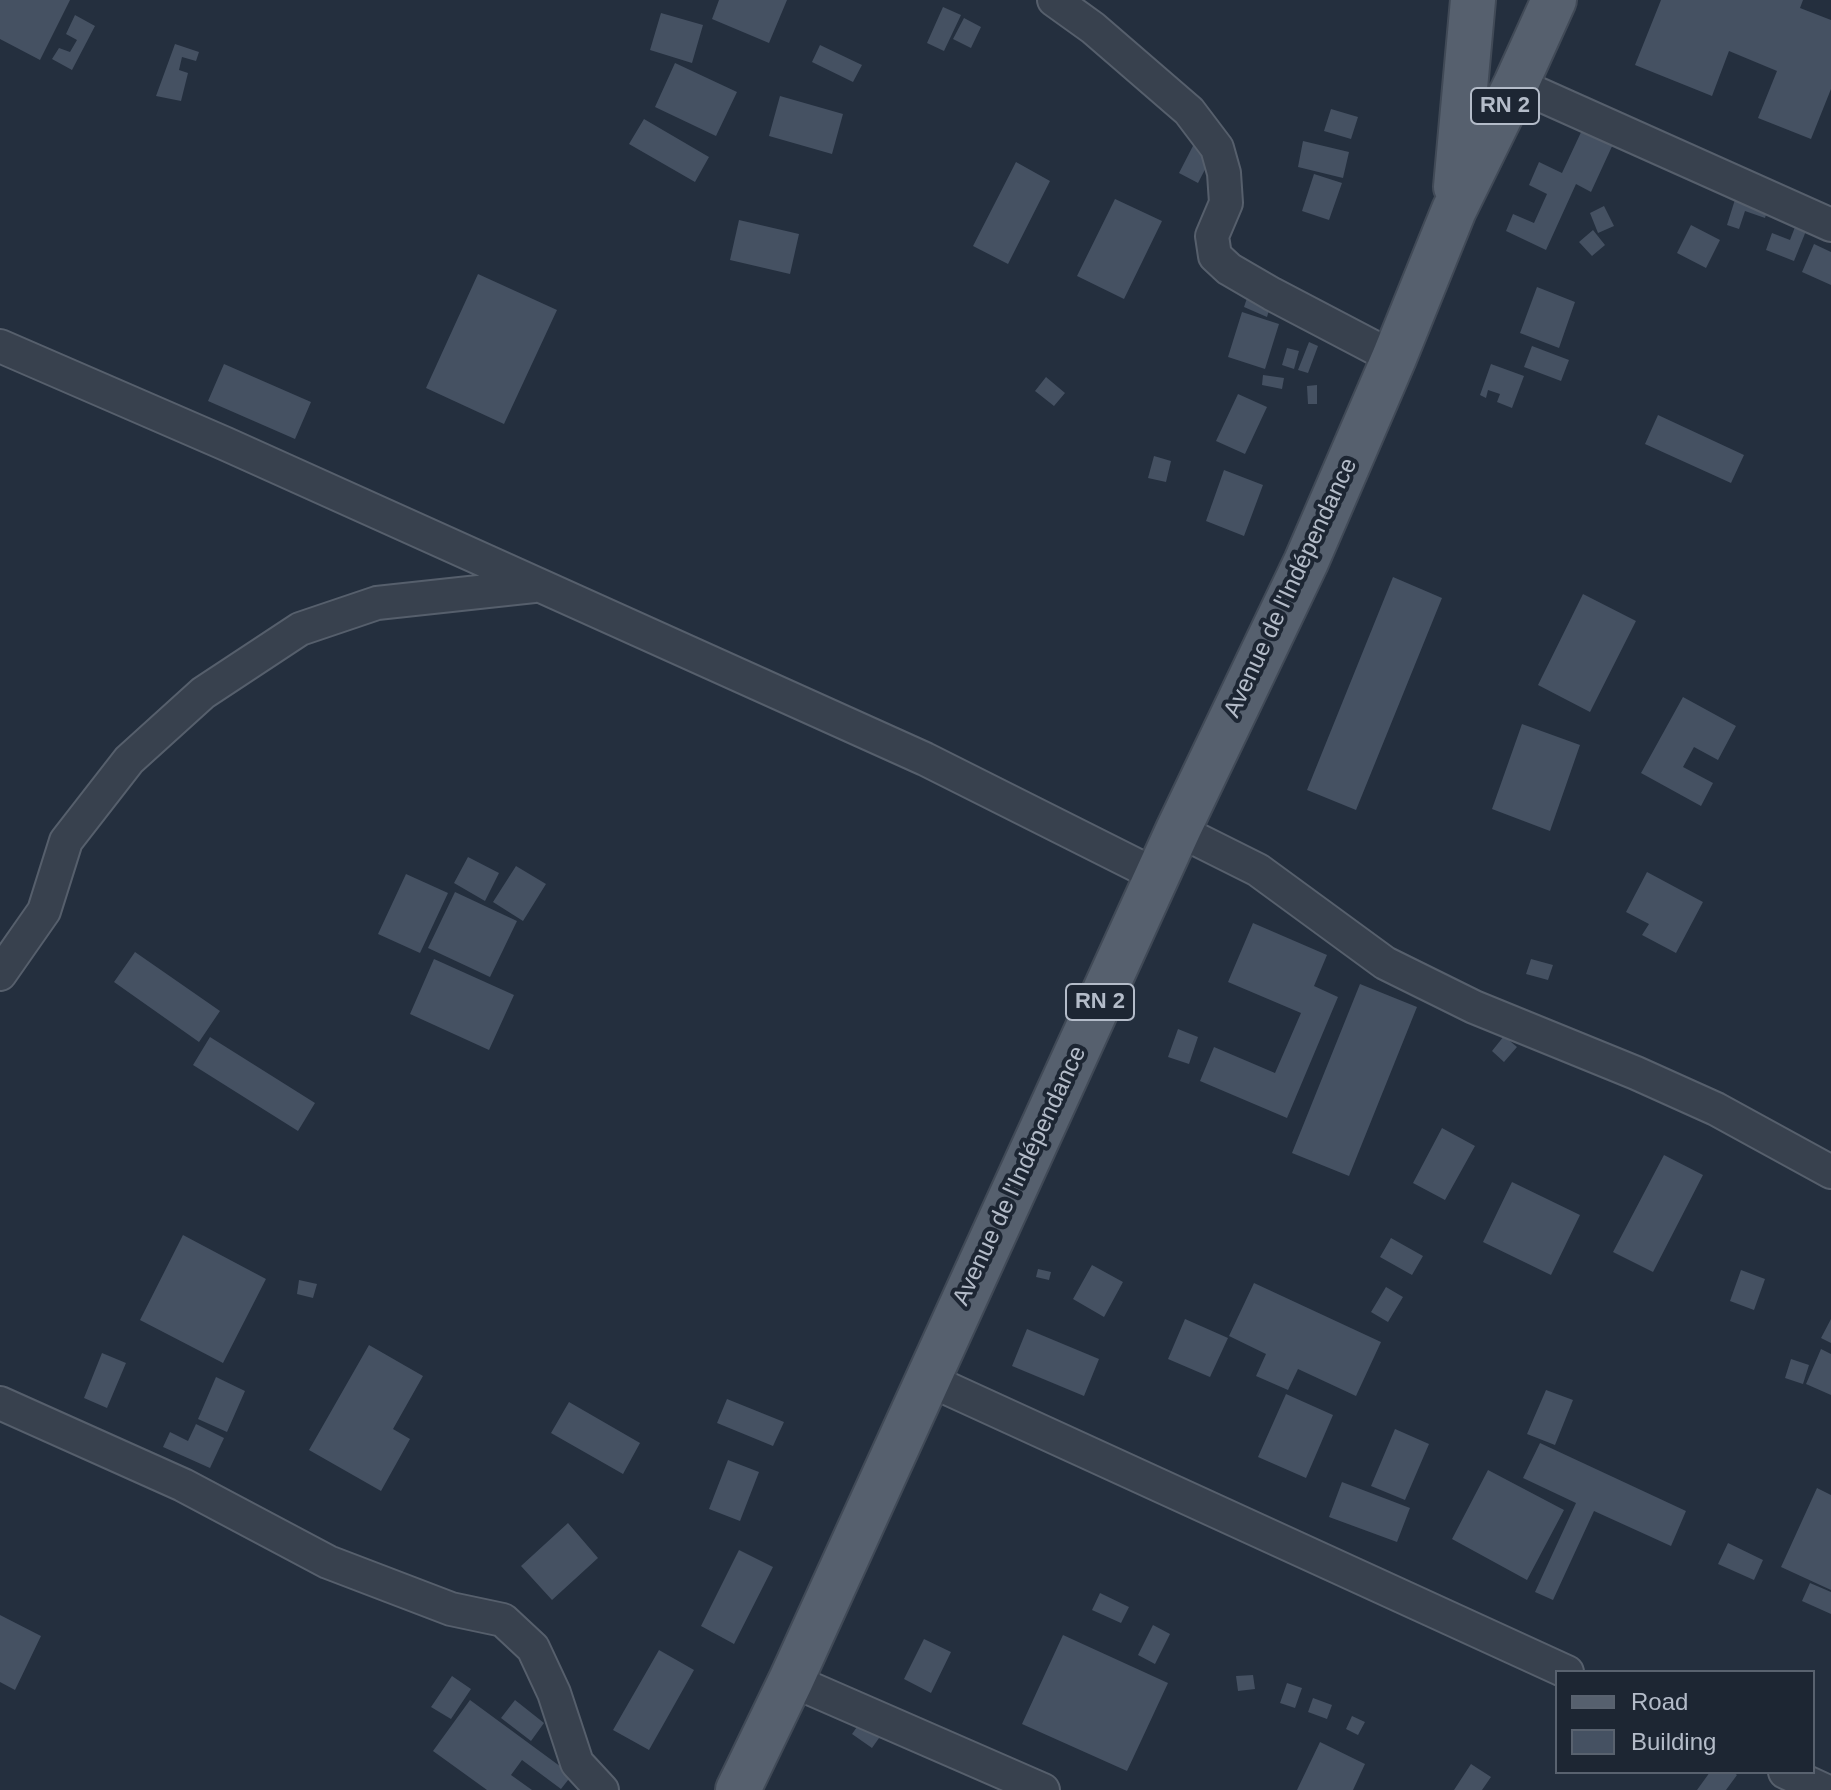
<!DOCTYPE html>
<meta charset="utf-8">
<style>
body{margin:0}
#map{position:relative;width:1831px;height:1790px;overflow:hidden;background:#242f3e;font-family:Arial,sans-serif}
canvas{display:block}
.legend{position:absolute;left:1555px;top:1670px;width:260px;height:104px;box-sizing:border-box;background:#1d2633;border:2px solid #59626f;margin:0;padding:10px 14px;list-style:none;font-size:24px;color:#b4bcc9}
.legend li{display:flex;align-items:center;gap:16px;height:40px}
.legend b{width:40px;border:2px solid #59626f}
</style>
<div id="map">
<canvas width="1831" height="1790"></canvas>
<ul class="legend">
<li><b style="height:10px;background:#56606e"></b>Road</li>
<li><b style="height:22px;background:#455162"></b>Building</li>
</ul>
</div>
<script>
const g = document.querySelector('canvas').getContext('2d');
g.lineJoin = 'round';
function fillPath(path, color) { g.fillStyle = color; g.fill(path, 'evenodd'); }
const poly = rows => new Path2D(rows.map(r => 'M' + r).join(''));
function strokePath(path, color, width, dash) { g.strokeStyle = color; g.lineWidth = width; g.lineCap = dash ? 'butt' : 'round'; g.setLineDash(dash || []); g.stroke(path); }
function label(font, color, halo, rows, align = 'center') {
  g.font = font + ' Arial,sans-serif'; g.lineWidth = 8; g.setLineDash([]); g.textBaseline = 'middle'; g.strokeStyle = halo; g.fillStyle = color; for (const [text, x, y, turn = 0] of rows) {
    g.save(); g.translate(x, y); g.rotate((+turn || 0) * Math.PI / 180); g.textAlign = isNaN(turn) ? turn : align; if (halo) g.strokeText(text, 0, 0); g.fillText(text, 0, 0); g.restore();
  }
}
fillPath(poly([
 [0,0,70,0,40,60,0,39],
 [719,0,787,0,769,43,712,19],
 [1661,0,1803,0,1800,8,1831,20,1831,89,1811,139,1758,118,1777,71,1729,51,1712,96,1635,65],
 [943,7,961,15,944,51,927,43],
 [661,13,703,25,692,63,650,50],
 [75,15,95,26,72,70,52,59,59,48,70,52,77,40,66,34],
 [964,18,981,27,971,48,953,39],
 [175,44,199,52,196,61,182,57,179,70,188,73,181,101,156,96],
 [820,45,862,65,853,82,812,62],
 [675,63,737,92,716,136,655,107],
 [780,96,843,114,832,154,769,136],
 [1331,109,1358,117,1351,139,1324,131],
 [644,119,709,157,695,182,629,144],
 [1583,128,1614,142,1591,192,1576,184,1546,250,1506,231,1513,214,1534,223,1547,194,1529,185,1539,162,1562,173],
 [1303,141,1349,152,1343,178,1298,167],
 [1195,142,1214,152,1198,183,1179,173],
 [1016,162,1050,181,1008,264,973,246],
 [1314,174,1342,183,1329,220,1302,211],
 [1738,190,1768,208,1765,218,1745,211,1739,229,1727,225],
 [1115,199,1162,221,1124,299,1077,276],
 [1604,206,1614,226,1598,233,1590,213],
 [739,220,799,234,790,274,730,260],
 [1691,225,1720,240,1706,268,1677,253],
 [1795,227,1806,231,1794,261,1766,250,1772,233,1790,240],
 [1593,230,1605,245,1592,256,1579,242],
 [1814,244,1831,252,1831,285,1802,272],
 [478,274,557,310,504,424,426,388],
 [1537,287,1575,302,1559,348,1520,333],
 [1247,298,1270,307,1267,317,1244,307],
 [1242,312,1279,324,1265,369,1228,357],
 [1309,342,1318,346,1308,373,1298,370],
 [1532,346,1569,360,1561,381,1524,367],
 [1287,348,1299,351,1294,369,1282,365],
 [224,364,311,402,295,439,208,401],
 [1491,364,1524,376,1512,408,1497,402,1500,394,1488,390,1486,398,1480,395],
 [1263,375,1284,378,1282,389,1262,385],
 [1046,377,1065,393,1054,406,1035,391],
 [1317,385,1317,404,1308,404,1307,386],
 [1238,394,1267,407,1245,454,1216,441],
 [1658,415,1744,455,1731,483,1645,444],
 [1154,456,1171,461,1166,482,1148,478],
 [1224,470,1263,485,1244,536,1206,521],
 [1393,577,1442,598,1356,810,1307,790],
 [1583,594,1636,621,1590,712,1538,685],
 [1683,697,1736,726,1718,760,1694,747,1683,767,1713,783,1701,806,1641,773],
 [1522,724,1580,745,1550,831,1492,809],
 [468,857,499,873,485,901,454,883],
 [516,866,546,884,523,921,493,902],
 [1647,872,1703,902,1676,953,1642,935,1649,924,1626,912],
 [406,874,448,893,420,953,378,934],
 [455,892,517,921,490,977,428,948],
 [1253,923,1327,955,1314,986,1338,997,1287,1118,1200,1081,1214,1047,1275,1073,1301,1013,1228,982],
 [135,952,220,1011,199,1042,114,982],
 [434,959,514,995,489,1050,410,1014],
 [1531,959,1553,965,1548,980,1526,974],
 [1360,984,1417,1007,1349,1176,1292,1153],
 [1178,1029,1198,1037,1189,1064,1168,1057],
 [1504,1036,1517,1047,1504,1062,1492,1051],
 [210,1037,315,1103,298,1131,193,1065],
 [1442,1128,1475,1146,1445,1200,1413,1183],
 [1664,1155,1703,1175,1653,1272,1613,1252],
 [1512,1182,1580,1215,1551,1275,1483,1242],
 [183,1235,266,1279,223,1363,140,1320],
 [1391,1238,1423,1256,1412,1275,1380,1257],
 [1092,1265,1123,1282,1104,1317,1073,1299],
 [1038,1269,1051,1272,1049,1280,1036,1277],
 [1741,1270,1765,1279,1754,1310,1730,1301],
 [299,1280,317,1284,313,1298,297,1294],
 [1254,1283,1381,1342,1356,1396,1298,1369,1288,1390,1256,1376,1266,1354,1229,1336],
 [1386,1287,1403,1297,1388,1322,1371,1312],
 [1185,1319,1228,1338,1210,1377,1168,1359],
 [1831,1319,1831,1343,1821,1338],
 [1027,1329,1099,1359,1084,1396,1012,1366],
 [369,1345,423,1376,393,1429,410,1439,381,1491,309,1450],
 [1821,1349,1831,1354,1831,1395,1806,1384],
 [102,1353,126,1363,107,1408,84,1398],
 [1791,1359,1809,1365,1803,1384,1785,1378],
 [216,1377,245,1391,227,1432,198,1419],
 [1546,1390,1573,1400,1555,1445,1527,1434],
 [1286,1394,1333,1415,1306,1478,1258,1457],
 [727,1399,784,1422,773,1446,717,1423],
 [569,1402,640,1443,623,1474,551,1433],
 [196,1424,224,1438,210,1468,163,1447,170,1432,188,1441],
 [1395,1429,1429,1444,1405,1500,1371,1486],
 [1540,1443,1686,1511,1671,1546,1594,1511,1553,1600,1535,1592,1576,1503,1523,1478],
 [728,1460,759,1472,740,1521,709,1509],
 [1488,1470,1564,1510,1527,1580,1452,1539],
 [1342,1482,1410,1508,1397,1542,1329,1517],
 [1817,1488,1831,1495,1831,1590,1781,1567],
 [568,1523,598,1558,552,1600,521,1566],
 [1728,1543,1763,1560,1754,1580,1718,1564],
 [739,1550,773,1567,734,1644,701,1626],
 [1810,1583,1831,1592,1831,1614,1802,1601],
 [1100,1593,1129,1607,1121,1623,1092,1610],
 [0,1615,41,1636,15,1690,0,1682],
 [1153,1625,1170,1634,1155,1664,1138,1655],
 [1063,1635,1168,1683,1127,1771,1022,1724],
 [924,1639,951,1652,931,1693,904,1679],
 [659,1650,694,1670,649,1750,613,1730],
 [1253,1675,1255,1689,1238,1691,1236,1676],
 [452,1676,471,1689,451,1719,431,1707],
 [1287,1683,1302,1688,1295,1708,1280,1703],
 [1313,1698,1332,1705,1327,1719,1308,1712],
 [470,1700,572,1775,561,1789,522,1760,511,1775,532,1790,487,1790,433,1751],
 [515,1700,544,1723,531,1741,501,1718],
 [1352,1716,1365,1722,1358,1735,1346,1729],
 [864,1717,884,1731,872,1748,852,1734],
 [1320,1742,1365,1764,1353,1790,1297,1790],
 [1471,1764,1491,1777,1482,1790,1454,1790],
 [1710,1772,1733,1772,1737,1775,1726,1790,1697,1790]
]), '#455162');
const minor = poly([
 [1054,0,1093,28,1189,111,1217,148,1224,173,1226,203,1212,236,1215,256,1229,269,1272,294,1394,358],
 [1516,84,1831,225],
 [0,346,226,444,925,759,1158,876],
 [1178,830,1258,870,1385,963,1474,1007,1636,1073,1716,1109,1831,1172],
 [0,974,44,911,66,841,129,760,203,693,300,629,377,603,534,586],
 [927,1379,1567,1672],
 [0,1403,183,1485,328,1562,451,1609,503,1620,533,1648,554,1693,577,1763,602,1790],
 [791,1680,1043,1790],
 [1785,1772,1824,1790]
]);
const primary = poly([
 [1456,187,1473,0],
 [738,1790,791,1680,1178,830,1306,562,1394,358,1454,210,1516,84,1554,0]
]);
strokePath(minor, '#565f6c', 36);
strokePath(primary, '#414a57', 48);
strokePath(minor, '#38414e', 32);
strokePath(primary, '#56606e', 44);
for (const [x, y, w] of [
 [1505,106,68],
 [1100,1002,68]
]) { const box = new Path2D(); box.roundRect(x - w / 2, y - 18, w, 36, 6); g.fillStyle = '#1d2633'; g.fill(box); strokePath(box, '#b4bcc9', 2); }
label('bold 22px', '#b4bcc9', null, [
 ["RN 2",1505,106],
 ["RN 2",1100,1002]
]);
label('24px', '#b4bcc9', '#1d2633', [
 ["Avenue de l'Indépendance",1291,588,-65],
 ["Avenue de l'Indépendance",1020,1176,-65]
]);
</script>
